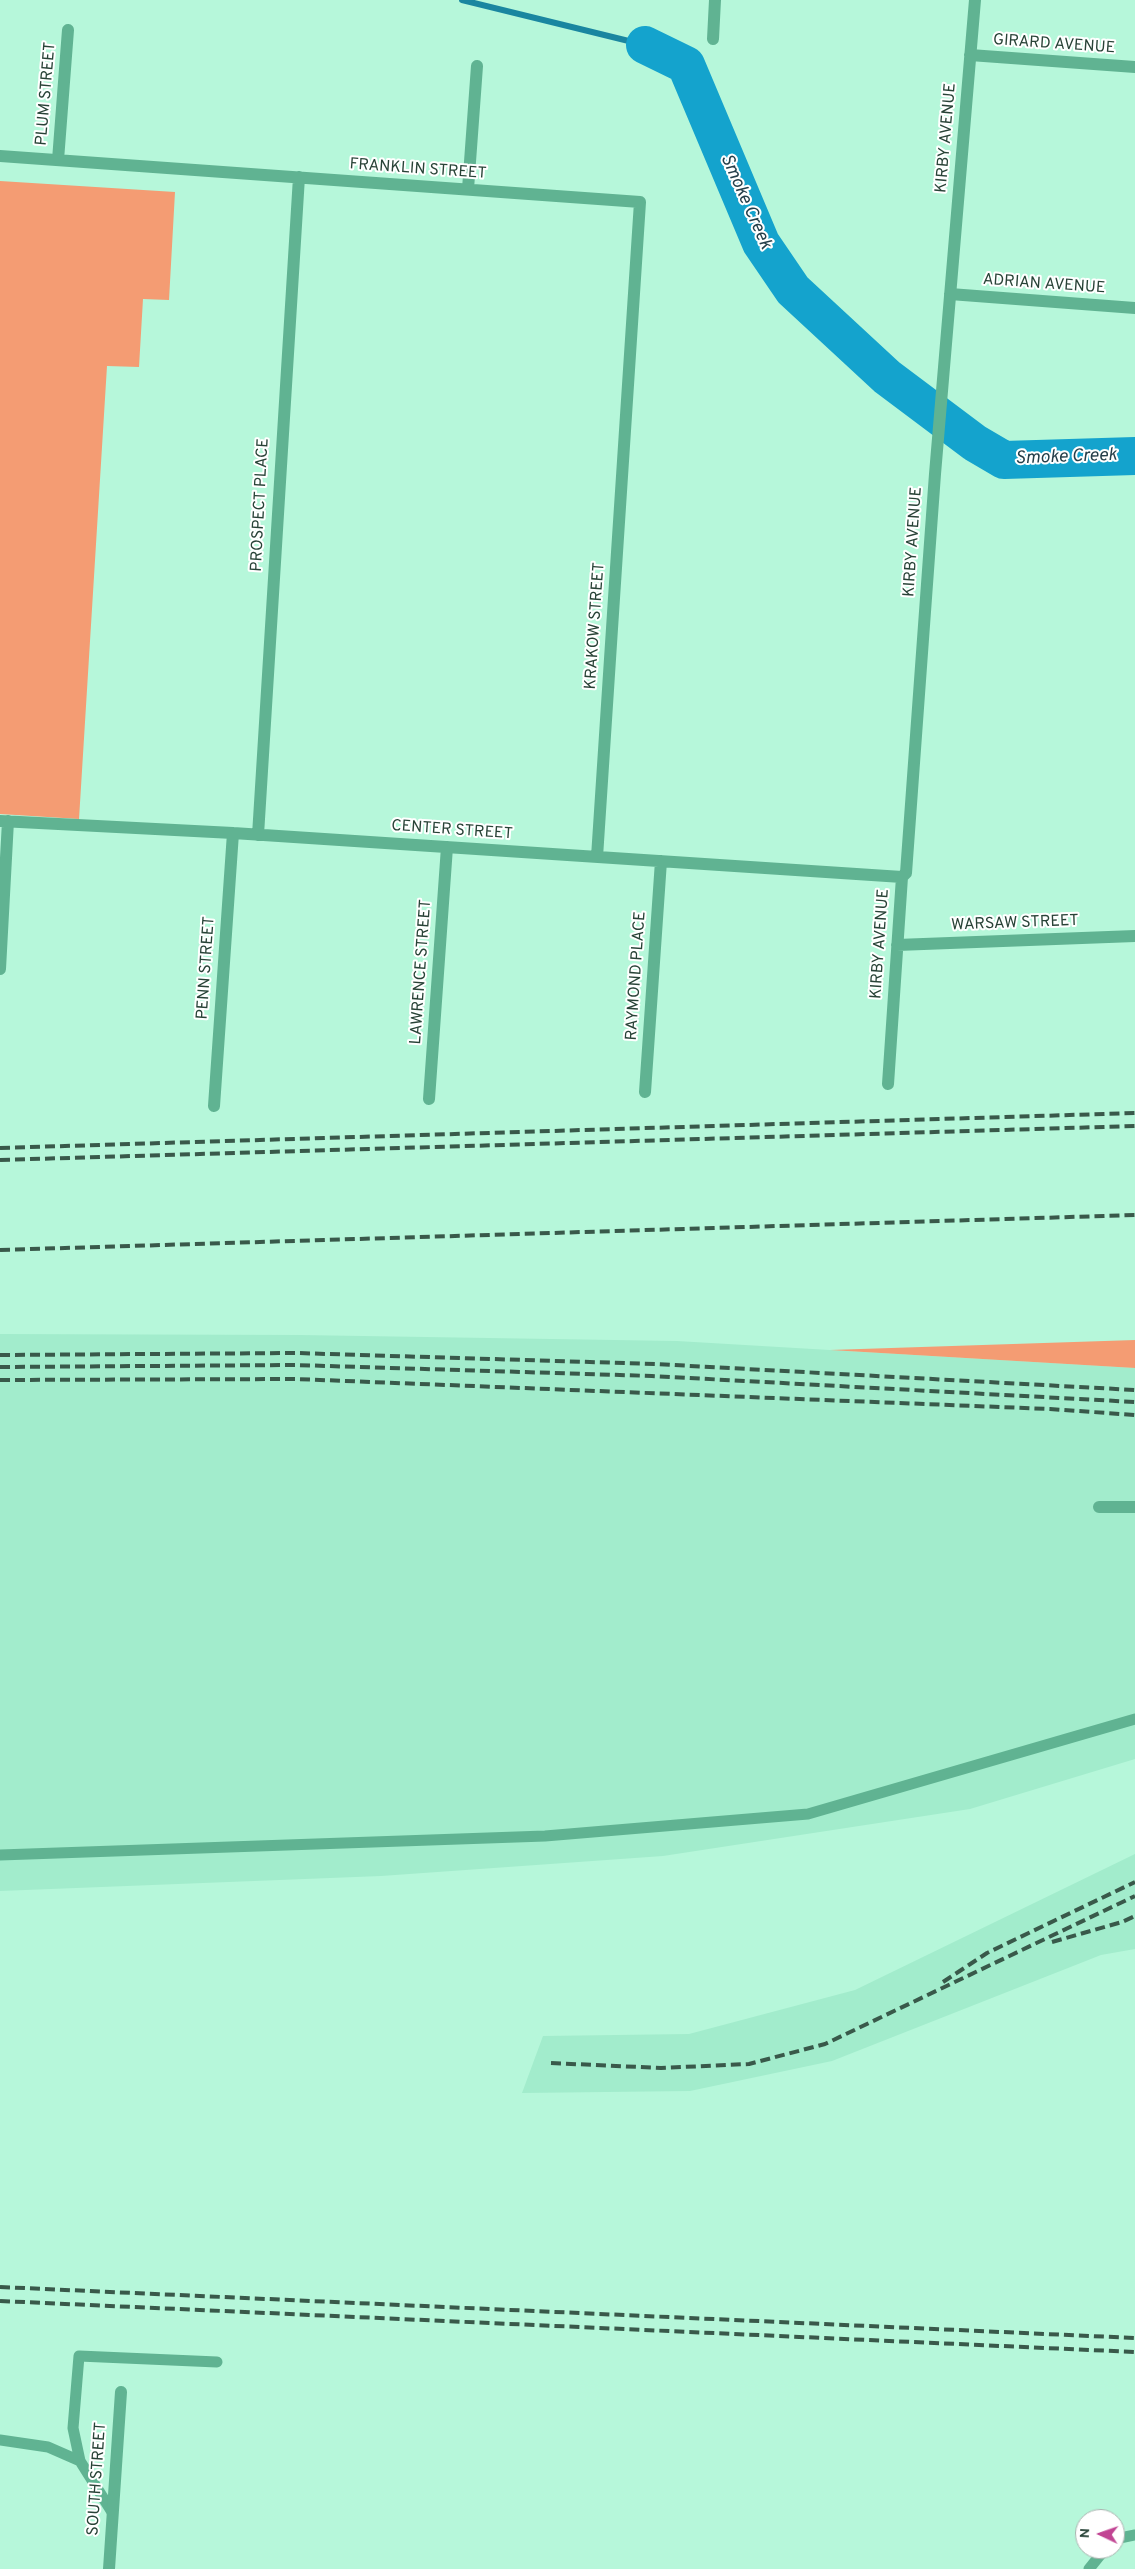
<!DOCTYPE html>
<style>
body{margin:0}
#map{position:relative;width:1135px;height:2569px;overflow:hidden;background:#b6f7da;font-family:Overpass,sans-serif}
canvas{display:block}
.north{position:absolute;left:1075px;top:2509px;width:50px;height:50px;box-sizing:border-box;background:#fff;border:1px solid #a9b4af;border-radius:50%;rotate:273deg;font-size:14px;font-weight:700;line-height:20px;text-align:center;color:#284337}
.north::after{content:'';display:block;margin:auto;width:18px;height:22px;background:#c14493;clip-path:polygon(50% 0,100% 100%,50% 72%,0 100%)}
</style>
<div id="map">
<canvas width="1135" height="2569"></canvas>
<div class="north">N</div>
</div>
<script>
const g = document.querySelector('canvas').getContext('2d');
g.lineJoin = 'round';
function fillPath(path, color) { g.fillStyle = color; g.fill(path, 'evenodd'); }
const poly = rows => new Path2D(rows.map(r => 'M' + r).join(''));
function strokePath(path, color, width, dash) { g.strokeStyle = color; g.lineWidth = width; g.lineCap = dash ? 'butt' : 'round'; g.setLineDash(dash || []); g.stroke(path); }
function label(font, color, halo, rows, align = 'center') {
  g.font = font + ' Overpass,sans-serif'; g.lineWidth = 4; g.setLineDash([]); g.textBaseline = 'middle'; g.strokeStyle = halo; g.fillStyle = color; for (const [text, x, y, turn = 0] of rows) {
    g.save(); g.translate(x, y); g.rotate((+turn || 0) * Math.PI / 180); g.textAlign = isNaN(turn) ? turn : align; if (halo) g.strokeText(text, 0, 0); g.fillText(text, 0, 0); g.restore();
  }
}
fillPath(poly([
 [0,1334,300,1335,677,1341,1135,1368,1135,1759,970,1809,663,1856,381,1876,0,1891],
 [1135,1854,1135,1949,1101,1955,832,2061,690,2091,522,2093,543,2036,689,2034,855,1990]
]), '#a2eccc');
fillPath(poly([
 [0,181,175,192,169,300,143,299,139,367,107,366,79,819,0,814],
 [1135,1340,1135,1368,830,1350]
]), '#f49c73');
strokePath(poly([
 [462,0,645,45]
]), '#1a86a0', 6);
strokePath(poly([
 [645,45,686,65,761,243,793,290,887,377,975,443,1004,460,1135,456]
]), '#14a3cd', 38);
strokePath(poly([
 [0,1855,545,1836,808,1814,1135,1719],
 [0,2440,48,2447,80,2461,112,2512],
 [80,2461,73,2428,79,2356,217,2362],
 [1115,2539,1135,2535],
 [1089,2569,1105,2549]
]), '#60b392', 11);
strokePath(poly([
 [713,39,715,0],
 [970,55,1135,67],
 [0,156,640,202,597,857],
 [58,160,68,30],
 [468,189,477,66],
 [950,294,1135,308],
 [0,821,233,833,902,877],
 [258,835,299,177],
 [897,945,1135,936],
 [0,969,8,821],
 [888,1084,902,877,906,873,935,474,975,0],
 [645,1092,661,861],
 [429,1099,447,847],
 [214,1106,233,833],
 [1099,1507,1135,1507],
 [109,2569,121,2392]
]), '#60b392', 12);
strokePath(poly([
 [0,1148,1135,1113],
 [0,1160,1135,1126],
 [0,1250,1135,1215],
 [0,1355,296,1353,655,1364,1135,1390],
 [0,1367,295,1365,652,1376,1135,1402],
 [0,1380,296,1379,1050,1409,1135,1415],
 [1052,1942,1122,1922,1135,1916],
 [943,1982,987,1953,1135,1882],
 [551,2063,661,2068,749,2064,825,2044,1135,1896],
 [0,2287,1135,2338],
 [0,2301,1135,2352]
]), '#39594a', 4, [10, 5]);
label('16px', '#284337', '#fff', [
 ["GIRARD AVENUE",1054,45,4],
 ["PLUM STREET",47,94,-85],
 ["KIRBY AVENUE",947,138,-85],
 ["FRANKLIN STREET",418,170,4],
 ["ADRIAN AVENUE",1044,285,4],
 ["PROSPECT PLACE",261,505,-87],
 ["KIRBY AVENUE",914,542,-86],
 ["KRAKOW STREET",596,626,-86],
 ["CENTER STREET",452,831,4],
 ["WARSAW STREET",1015,924,-2],
 ["KIRBY AVENUE",881,944,-86],
 ["PENN STREET",207,968,-86],
 ["LAWRENCE STREET",422,972,-86],
 ["RAYMOND PLACE",637,976,-86],
 ["SOUTH STREET",98,2479,-86]
]);
label('italic 18px', '#253f4a', '#fff', [
 ["Smoke Creek",745,202,66],
 ["Smoke Creek",1066,458,-2]
]);
</script>
